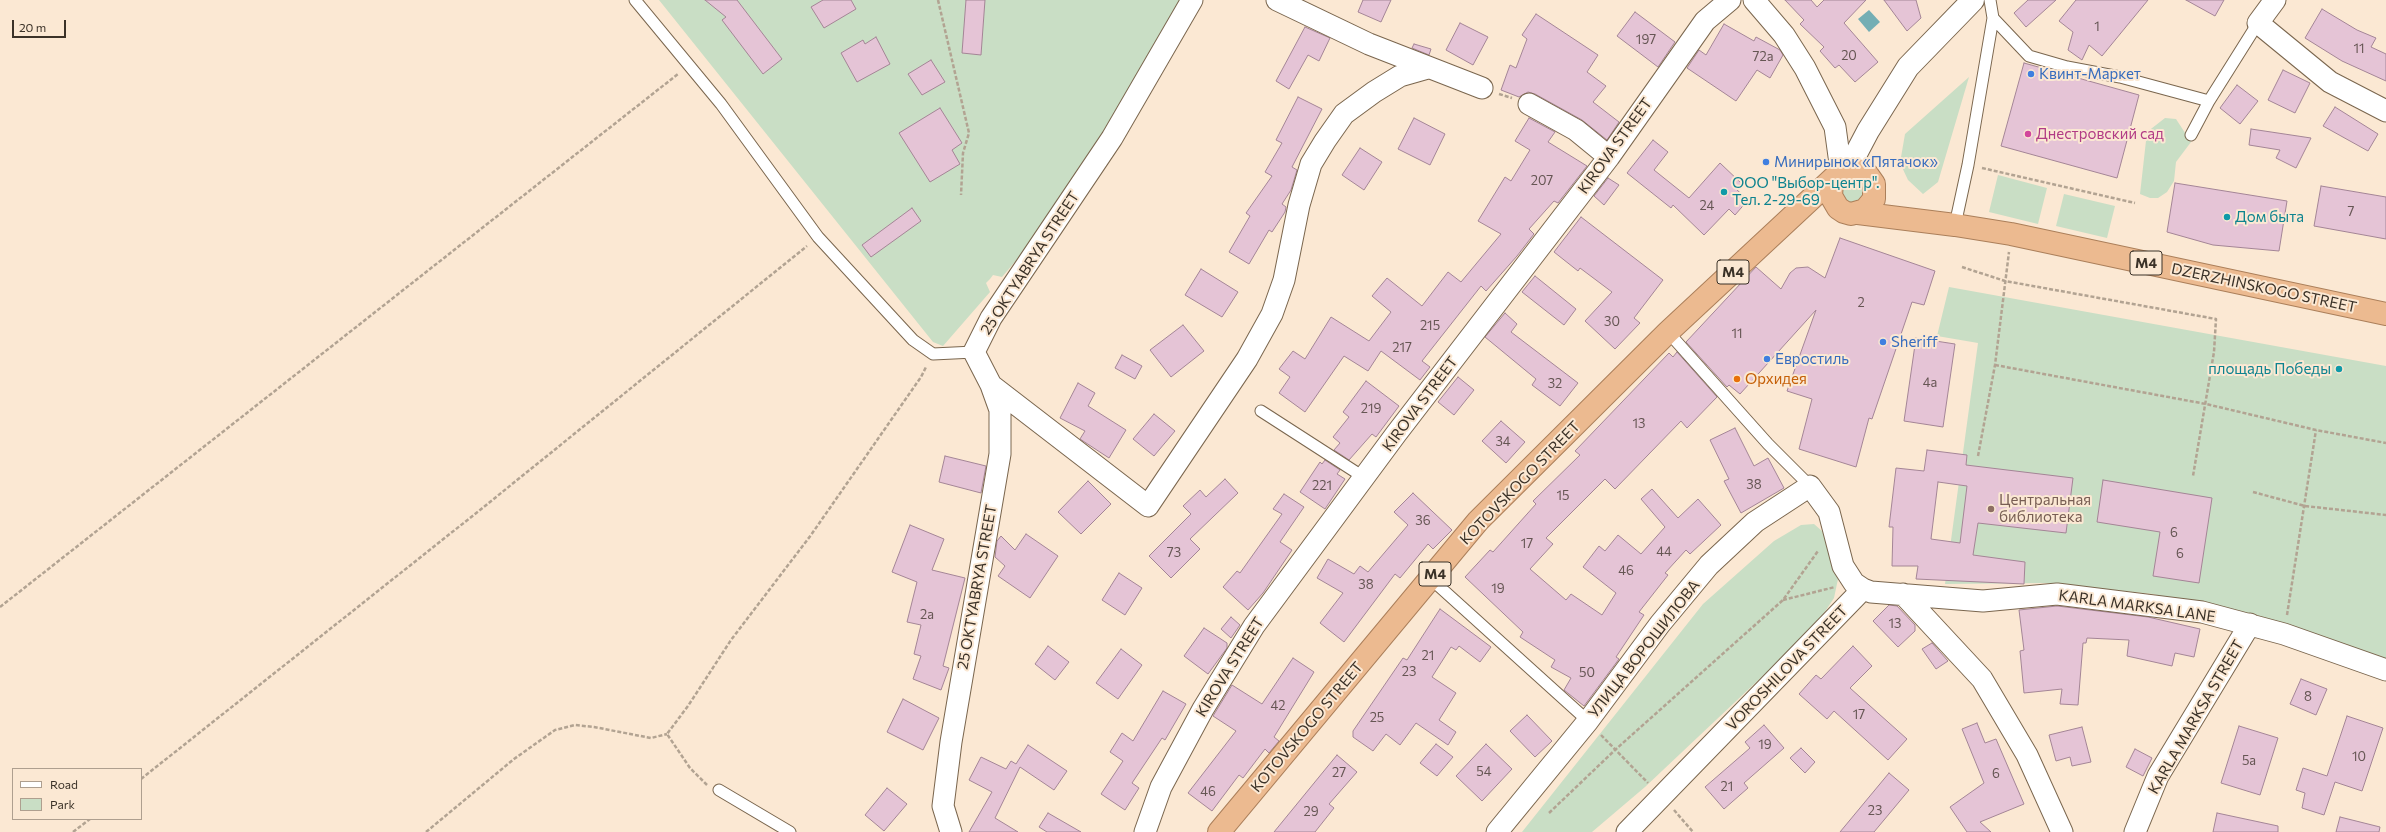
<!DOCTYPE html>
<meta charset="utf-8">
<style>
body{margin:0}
#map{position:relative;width:2386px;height:832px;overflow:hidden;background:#fbe8d3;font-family:Commissioner,sans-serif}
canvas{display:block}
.legend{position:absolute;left:12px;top:768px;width:130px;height:52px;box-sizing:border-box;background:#fbe8d3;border:1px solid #ae9f8f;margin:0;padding:5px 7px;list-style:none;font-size:12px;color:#3b3228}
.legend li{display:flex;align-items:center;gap:8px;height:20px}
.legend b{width:20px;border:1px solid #ae9f8f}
.scale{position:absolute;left:12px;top:20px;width:54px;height:18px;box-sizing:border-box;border:2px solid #3b3228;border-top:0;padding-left:5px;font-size:12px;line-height:14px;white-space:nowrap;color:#3b3228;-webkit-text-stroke:3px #fbe8d3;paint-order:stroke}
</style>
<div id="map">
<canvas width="2386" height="832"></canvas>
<ul class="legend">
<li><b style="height:5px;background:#fff"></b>Road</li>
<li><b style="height:11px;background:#c9dec5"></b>Park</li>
</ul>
<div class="scale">20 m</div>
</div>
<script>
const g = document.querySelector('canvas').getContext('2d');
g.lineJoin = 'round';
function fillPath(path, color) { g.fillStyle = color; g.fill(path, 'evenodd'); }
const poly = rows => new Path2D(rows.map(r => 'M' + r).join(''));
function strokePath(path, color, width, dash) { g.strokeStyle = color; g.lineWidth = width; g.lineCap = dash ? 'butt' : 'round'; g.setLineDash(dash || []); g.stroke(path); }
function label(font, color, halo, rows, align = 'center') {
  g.font = font + ' Commissioner,sans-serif'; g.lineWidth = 4; g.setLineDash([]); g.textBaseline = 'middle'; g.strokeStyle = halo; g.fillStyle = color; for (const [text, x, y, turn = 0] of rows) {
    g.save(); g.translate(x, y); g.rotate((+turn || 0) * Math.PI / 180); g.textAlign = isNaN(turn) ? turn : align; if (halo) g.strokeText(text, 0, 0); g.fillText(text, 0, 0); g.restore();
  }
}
fillPath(poly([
 [659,0,1184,0,1109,132,1035,238,1002,277,993,275,990,279,986,283,990,292,943,346,933,342],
 [1969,77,1938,182,1923,194,1908,180,1900,163,1905,134],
 [2165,118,2176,119,2191,142,2176,162,2174,181,2167,192,2158,198,2150,198,2140,194,2147,132],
 [1852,173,1870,192,1850,208,1835,187],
 [1998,175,2047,188,2038,224,1989,212],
 [2064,194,2115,206,2107,238,2056,226],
 [1949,287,2386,366,2386,666,2292,632,2153,594,2046,583,1945,584,1978,343,1937,336],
 [1814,524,1822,531,1832,552,1838,579,1834,598,1824,613,1786,654,1645,787,1592,832,1522,832,1703,604,1774,541,1801,525]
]), '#c9dec5');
fillPath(poly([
 [1869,10,1880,22,1869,32,1858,19]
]), '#74aeb4');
const building = poly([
 [705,0,737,0,782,59,763,74,722,20,726,17,705,0],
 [823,0,851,0,856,9,824,28,811,7,823,0],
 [966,0,985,0,981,55,962,53,966,0],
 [1363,0,1391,0,1381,22,1358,12,1363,0],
 [1785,0,1811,0,1817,7,1824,0,1866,0,1844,23,1878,62,1855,82,1839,65,1835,68,1820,51,1824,47,1800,24,1804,20,1785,0],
 [1884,0,1916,0,1921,18,1907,31,1884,0],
 [2028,0,2056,0,2026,27,2014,13,2028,0],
 [2076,0,2148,0,2102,56,2089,45,2082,60,2068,50,2073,32,2059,21,2076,0],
 [2186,0,2224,0,2215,16,2186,0],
 [2322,9,2357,30,2376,38,2371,47,2386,54,2386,81,2342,61,2305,38,2322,9],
 [1635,12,1675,42,1658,67,1617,36,1635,12],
 [1536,14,1598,55,1587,72,1606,86,1593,102,1619,122,1607,140,1582,120,1535,94,1528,92,1519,97,1501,90,1510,65,1516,68,1527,39,1522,35,1536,14],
 [1460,23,1488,37,1473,65,1446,50,1460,23],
 [1724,24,1754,41,1756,37,1780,50,1783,55,1770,78,1757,70,1736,101,1687,68,1699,50,1706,55,1724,24],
 [1305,27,1330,38,1319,61,1308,55,1289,89,1276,81,1305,27],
 [876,37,890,64,857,82,841,53,863,40,865,44,876,37],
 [1414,44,1431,49,1429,55,1412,48,1414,44],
 [931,60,945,82,922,95,908,74,931,60],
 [2024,63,2139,95,2117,178,2001,146,2024,63],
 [2283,70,2310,83,2295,113,2268,100,2283,70],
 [2237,85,2258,101,2240,124,2220,108,2237,85],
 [1298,97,1322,109,1292,167,1297,170,1291,190,1282,204,1286,207,1285,212,1272,232,1269,230,1249,264,1229,252,1250,216,1246,213,1272,176,1265,172,1282,143,1276,140,1298,97],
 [2335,107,2378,134,2368,151,2323,126,2335,107],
 [940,108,962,143,952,150,960,164,930,182,899,133,940,108],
 [1414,118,1445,134,1430,165,1398,149,1414,118],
 [1529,118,1555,132,1548,142,1587,166,1558,203,1554,201,1529,229,1534,234,1517,256,1486,291,1481,286,1422,361,1430,367,1420,380,1381,351,1368,371,1344,356,1305,412,1279,393,1290,377,1279,369,1293,351,1305,359,1331,317,1369,341,1391,312,1372,296,1387,278,1422,306,1448,272,1461,282,1501,234,1478,221,1505,177,1511,181,1530,150,1515,141,1529,118],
 [2251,129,2311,138,2296,168,2276,158,2280,150,2249,145,2251,129],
 [1653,140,1668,152,1654,170,1689,198,1720,163,1741,183,1736,189,1748,200,1735,215,1729,209,1704,235,1673,205,1671,208,1627,173,1653,140],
 [1360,148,1382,162,1364,190,1342,175,1360,148],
 [1608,178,1619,185,1604,205,1594,196,1608,178],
 [2175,183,2287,201,2279,251,2213,245,2167,232,2175,183],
 [2321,186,2386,197,2386,239,2314,226,2321,186],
 [912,208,921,221,871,257,862,245,912,208],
 [1581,217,1663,280,1634,318,1640,323,1615,349,1585,321,1612,292,1580,268,1578,271,1554,252,1581,217],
 [1840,238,1935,271,1924,305,1912,302,1872,419,1869,418,1856,467,1799,449,1812,399,1787,391,1816,310,1740,394,1729,385,1727,387,1686,342,1756,267,1781,289,1790,273,1796,268,1808,267,1825,278,1840,238],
 [1201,269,1238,292,1222,317,1185,295,1201,269],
 [1535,276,1576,309,1564,325,1522,292,1535,276],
 [1505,313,1517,324,1511,332,1578,383,1560,406,1532,385,1536,379,1485,337,1505,313],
 [1183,325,1204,351,1171,377,1150,350,1183,325],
 [1916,338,1955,344,1943,427,1904,421,1916,338],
 [1677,352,1717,397,1687,428,1681,421,1615,489,1605,479,1546,538,1553,544,1530,569,1566,600,1571,594,1602,615,1616,593,1583,567,1599,546,1605,551,1618,535,1641,554,1665,527,1641,499,1652,489,1678,518,1698,499,1721,525,1690,554,1686,550,1665,573,1668,575,1639,612,1644,615,1616,657,1619,659,1584,706,1564,690,1571,678,1551,667,1555,660,1520,637,1523,632,1465,577,1490,550,1493,552,1536,504,1533,501,1580,455,1575,451,1669,353,1673,357,1677,352],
 [1122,355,1142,366,1135,379,1115,368,1122,355],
 [1458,377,1474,390,1454,415,1438,402,1458,377],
 [1366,381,1399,406,1376,437,1372,434,1349,460,1334,450,1340,443,1333,437,1349,417,1343,412,1366,381],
 [1078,383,1095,393,1088,406,1126,430,1109,458,1080,439,1085,431,1060,418,1078,383],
 [1154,414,1175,431,1154,456,1133,439,1154,414],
 [1501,421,1525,442,1506,463,1482,441,1501,421],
 [1735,428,1754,466,1768,458,1784,488,1741,513,1724,481,1729,479,1710,440,1735,428],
 [1927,450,1967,455,1966,465,2073,478,2066,533,1978,523,1973,555,2025,562,2024,584,1916,579,1918,566,1892,566,1893,527,1889,527,1896,468,1924,471,1927,450],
 [1938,482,1967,486,1960,543,1931,539,1938,482],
 [945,456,986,466,981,493,939,482,945,456],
 [1325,460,1340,470,1337,474,1345,479,1325,509,1300,492,1320,462,1322,464,1325,460],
 [1225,479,1238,493,1190,539,1200,549,1171,578,1149,556,1191,514,1183,506,1200,490,1206,497,1225,479],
 [2103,480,2212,498,2199,583,2153,576,2160,532,2097,522,2103,480],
 [1088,481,1111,504,1081,534,1058,512,1088,481],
 [1413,493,1452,530,1433,549,1428,544,1400,578,1395,574,1344,642,1320,623,1343,593,1317,578,1328,559,1354,574,1360,566,1368,572,1408,525,1394,512,1413,493],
 [1284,494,1304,507,1280,542,1292,550,1263,593,1248,610,1223,587,1237,571,1240,573,1282,514,1273,509,1284,494],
 [910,525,944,539,932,570,965,578,943,666,949,668,941,690,913,679,921,656,914,654,921,625,907,622,917,582,892,572,910,525],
 [1026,534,1058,556,1030,598,998,576,1005,566,995,557,997,541,1001,536,1015,550,1026,534],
 [1119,573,1142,588,1125,615,1102,600,1119,573],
 [1889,605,1897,606,1915,625,1915,631,1898,647,1873,621,1889,605],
 [2057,606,2148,617,2200,629,2194,657,2175,653,2172,666,2127,656,2129,640,2087,638,2086,643,2083,643,2078,705,2060,704,2062,689,2024,693,2020,651,2024,650,2019,610,2057,606],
 [1440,609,1491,647,1480,662,1459,646,1456,650,1451,647,1432,677,1456,693,1439,720,1456,732,1448,745,1416,723,1400,745,1386,734,1373,751,1353,737,1353,731,1403,658,1407,660,1440,609],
 [1231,617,1240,625,1231,638,1221,629,1231,617],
 [1204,628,1227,643,1227,648,1208,674,1184,656,1204,628],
 [1932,643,1948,661,1936,669,1922,649,1932,643],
 [1048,646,1069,662,1055,680,1035,664,1048,646],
 [1853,646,1872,666,1850,688,1907,739,1888,760,1834,711,1827,719,1799,694,1816,675,1821,679,1853,646],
 [1121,649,1142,665,1118,699,1096,683,1121,649],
 [1293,658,1314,672,1274,737,1279,741,1269,753,1265,749,1243,778,1239,775,1212,811,1188,793,1236,731,1213,716,1232,685,1262,704,1293,658],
 [2301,679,2327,689,2316,715,2290,704,2301,679],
 [1163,691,1186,704,1165,740,1162,738,1132,783,1139,788,1125,810,1101,794,1123,761,1110,752,1122,733,1133,741,1163,691],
 [903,699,939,718,923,750,887,732,903,699],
 [1527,715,1552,741,1535,757,1510,731,1527,715],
 [2347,716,2383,728,2362,791,2335,782,2324,815,2302,808,2305,793,2296,790,2303,768,2327,776,2347,716],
 [1977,723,1985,743,1996,739,2024,804,1980,822,1991,832,1967,832,1950,807,1984,783,1962,729,1977,723],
 [1764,725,1784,748,1744,783,1748,788,1724,809,1705,787,1750,748,1745,742,1764,725],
 [2239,726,2278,738,2260,795,2221,783,2239,726],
 [2082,727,2091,762,2072,766,2070,757,2056,761,2049,735,2082,727],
 [1436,744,1453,757,1437,776,1420,763,1436,744],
 [1486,744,1512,769,1482,801,1456,776,1486,744],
 [1028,745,1067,771,1054,790,1020,767,995,818,1018,832,969,832,992,792,969,780,981,757,1006,769,1011,761,1016,764,1028,745],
 [1801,748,1815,762,1805,773,1790,758,1801,748],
 [2135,749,2152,758,2143,776,2126,767,2135,749],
 [1337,755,1357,772,1329,804,1334,808,1315,832,1274,832,1337,755],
 [1889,773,1909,790,1874,832,1840,832,1889,773],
 [887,788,907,804,884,831,865,815,887,788],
 [1048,813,1081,832,1047,832,1039,827,1048,813],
 [2217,813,2278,826,2278,832,2213,832,2217,813],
 [2340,817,2380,827,2379,832,2336,832,2340,817]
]);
fillPath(building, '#e5c4d6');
strokePath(building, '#a48596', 1);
const service = poly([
 [635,0,721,104,818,237,913,340,933,354,974,352],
 [1993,18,2029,56,2067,67,2120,77,2209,101],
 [2191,135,2209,101,2258,23],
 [1955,225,1968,165,1993,18,1990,0],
 [1668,332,1768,444,1810,486],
 [1261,411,1365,478],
 [1431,579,1588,721],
 [719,790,790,832]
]);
const minor = poly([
 [1277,0,1369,44,1482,88],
 [1754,0,1784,35,1805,68,1835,127,1841,171],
 [2275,0,2258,23,2330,82,2386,111],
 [1529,104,1576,130,1609,157],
 [991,385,1148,506,1247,359,1272,314,1284,280,1299,205,1311,164,1325,141,1344,114,1374,92,1400,76,1428,68],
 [1863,589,1871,592,1983,601,2057,594,2202,612,2284,634,2386,670],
 [1903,594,1982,679,2027,755,2062,832],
 [951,832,943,806,951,742,1000,454,1000,410,991,385,974,352,991,318,1112,138,1192,0],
 [1145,832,1161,787,1203,709,1254,626,1396,434,1609,157,1705,21,1730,0],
 [1497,832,1588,721,1660,624,1709,565,1755,522,1810,486,1829,512,1843,566,1854,583,1863,589,1627,832],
 [2135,832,2158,776,2250,624]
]);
const tertiary = poly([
 [1848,169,1868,131,1908,67,1973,0]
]);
const trunk = poly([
 [1858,213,1955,225,2011,234,2386,314],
 [1219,832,1478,521,1668,332,1841,171,1855,169,1867,174,1874,184,1874,199,1865,210,1851,214,1844,212,1838,208,1831,196,1832,182]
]);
strokePath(service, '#7a664e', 13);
strokePath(minor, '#7a664e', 23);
strokePath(tertiary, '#7a664e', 24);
strokePath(trunk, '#ab7f5a', 24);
strokePath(poly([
 [938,0,969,133,963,153,961,195],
 [1499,94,1512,98],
 [1982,168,2135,203],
 [1962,267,2005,281,2216,319,2214,352,2193,476],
 [1995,365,2206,404,2316,430,2386,443],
 [1978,456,1995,365,2009,252],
 [2253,492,2305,506,2386,515],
 [1783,600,1835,587],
 [0,607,678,74],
 [2287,615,2316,430],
 [1601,735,1648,783],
 [141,779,480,510,807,246],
 [707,785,690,768,667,734,688,706,731,640,811,535,921,377,926,367],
 [1674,810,1693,832],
 [1549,813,1615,750,1783,600,1818,551],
 [73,832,90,819],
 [426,832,514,759,555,730,575,725,594,727,651,738,667,734]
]), '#b2a392', 2.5, [4, 2]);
strokePath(service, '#fff', 11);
strokePath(minor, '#fff', 21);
strokePath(tertiary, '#fff', 22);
strokePath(trunk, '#ecba90', 22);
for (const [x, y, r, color] of [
 [2031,74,4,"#3f7fe0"],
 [2028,134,4,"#d1479c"],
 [1766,162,4,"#3f7fe0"],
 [1724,192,4,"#0f9aa8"],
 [2227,217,4,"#0f9aa8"],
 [1883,342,4,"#3f7fe0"],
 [1767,359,4,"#3f7fe0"],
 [2339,369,4,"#0f9aa8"],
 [1737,379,4,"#e8710a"],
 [1991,509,4,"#8d6e63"]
]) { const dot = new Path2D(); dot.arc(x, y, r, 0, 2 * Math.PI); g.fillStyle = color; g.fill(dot); strokePath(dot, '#fbe8d3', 1.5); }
label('13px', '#665654', null, [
 ["1",2097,27],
 ["197",1646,40],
 ["11",2359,49],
 ["20",1849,56],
 ["72а",1763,57],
 ["207",1542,181],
 ["24",1707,206],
 ["7",2351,212],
 ["2",1861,303],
 ["30",1612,322],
 ["215",1430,326],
 ["11",1737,334],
 ["217",1402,348],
 ["4а",1930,383],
 ["32",1555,384],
 ["219",1371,409],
 ["13",1639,424],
 ["34",1503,442],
 ["38",1754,485],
 ["221",1322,486],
 ["15",1563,496],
 ["36",1423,521],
 ["6",2174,533],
 ["17",1527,544],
 ["44",1664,552],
 ["73",1174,553],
 ["6",2180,554],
 ["46",1626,571],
 ["38",1366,585],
 ["19",1498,589],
 ["2а",927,615],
 ["13",1895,624],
 ["21",1428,656],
 ["23",1409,672],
 ["50",1587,673],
 ["8",2308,697],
 ["42",1278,706],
 ["17",1859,715],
 ["25",1377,718],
 ["19",1765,745],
 ["10",2359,757],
 ["5а",2249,761],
 ["54",1484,772],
 ["27",1339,773],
 ["6",1996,774],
 ["21",1727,787],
 ["46",1208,792],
 ["23",1875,811],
 ["29",1311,812]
]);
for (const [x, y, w] of [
 [2146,263,32],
 [1733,272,32],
 [1435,574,32]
]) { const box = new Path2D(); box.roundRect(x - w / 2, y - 12, w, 24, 3); g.fillStyle = '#fbe8d3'; g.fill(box); strokePath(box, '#3b3228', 1); }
label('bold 14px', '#3b3228', null, [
 ["M4",2146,263],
 ["M4",1733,272],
 ["M4",1435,574]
]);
label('15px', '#366cbe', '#fbe8d3', [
 ["Квинт-Маркет",2039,74],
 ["Минирынок «Пятачок»",1774,162],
 ["Sheriff",1891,342],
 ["Евростиль",1775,359]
], 'left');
label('15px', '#b23c85', '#fbe8d3', [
 ["Днестровский сад",2036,134]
], 'left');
label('15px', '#3b3228', '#fbe8d3', [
 ["KIROVA STREET",1615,146,-54],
 ["25 OKTYABRYA STREET",1030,263,-57],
 ["DZERZHINSKOGO STREET",2264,288,12],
 ["KIROVA STREET",1420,404,-53],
 ["KOTOVSKOGO STREET",1520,483,-46],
 ["25 OKTYABRYA STREET",977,587,-80],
 ["KARLA MARKSA LANE",2137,606,8],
 ["УЛИЦА ВОРОШИЛОВА",1644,649,-52],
 ["KIROVA STREET",1230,667,-58],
 ["VOROSHILOVA STREET",1787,668,-46],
 ["KARLA MARKSA STREET",2196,717,-60],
 ["KOTOVSKOGO STREET",1307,727,-50]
]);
label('15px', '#0d838f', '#fbe8d3', [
 ["ООО \"Выбор-центр\".",1732,183],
 ["Тел. 2-29-69",1732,200],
 ["Дом быта",2235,217],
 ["площадь Победы",2331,369,"right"]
], 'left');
label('15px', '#c56008', '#fbe8d3', [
 ["Орхидея",1745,379]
], 'left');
label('15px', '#785e54', '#fbe8d3', [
 ["Центральная",1999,500],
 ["библиотека",1999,517]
], 'left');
</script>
